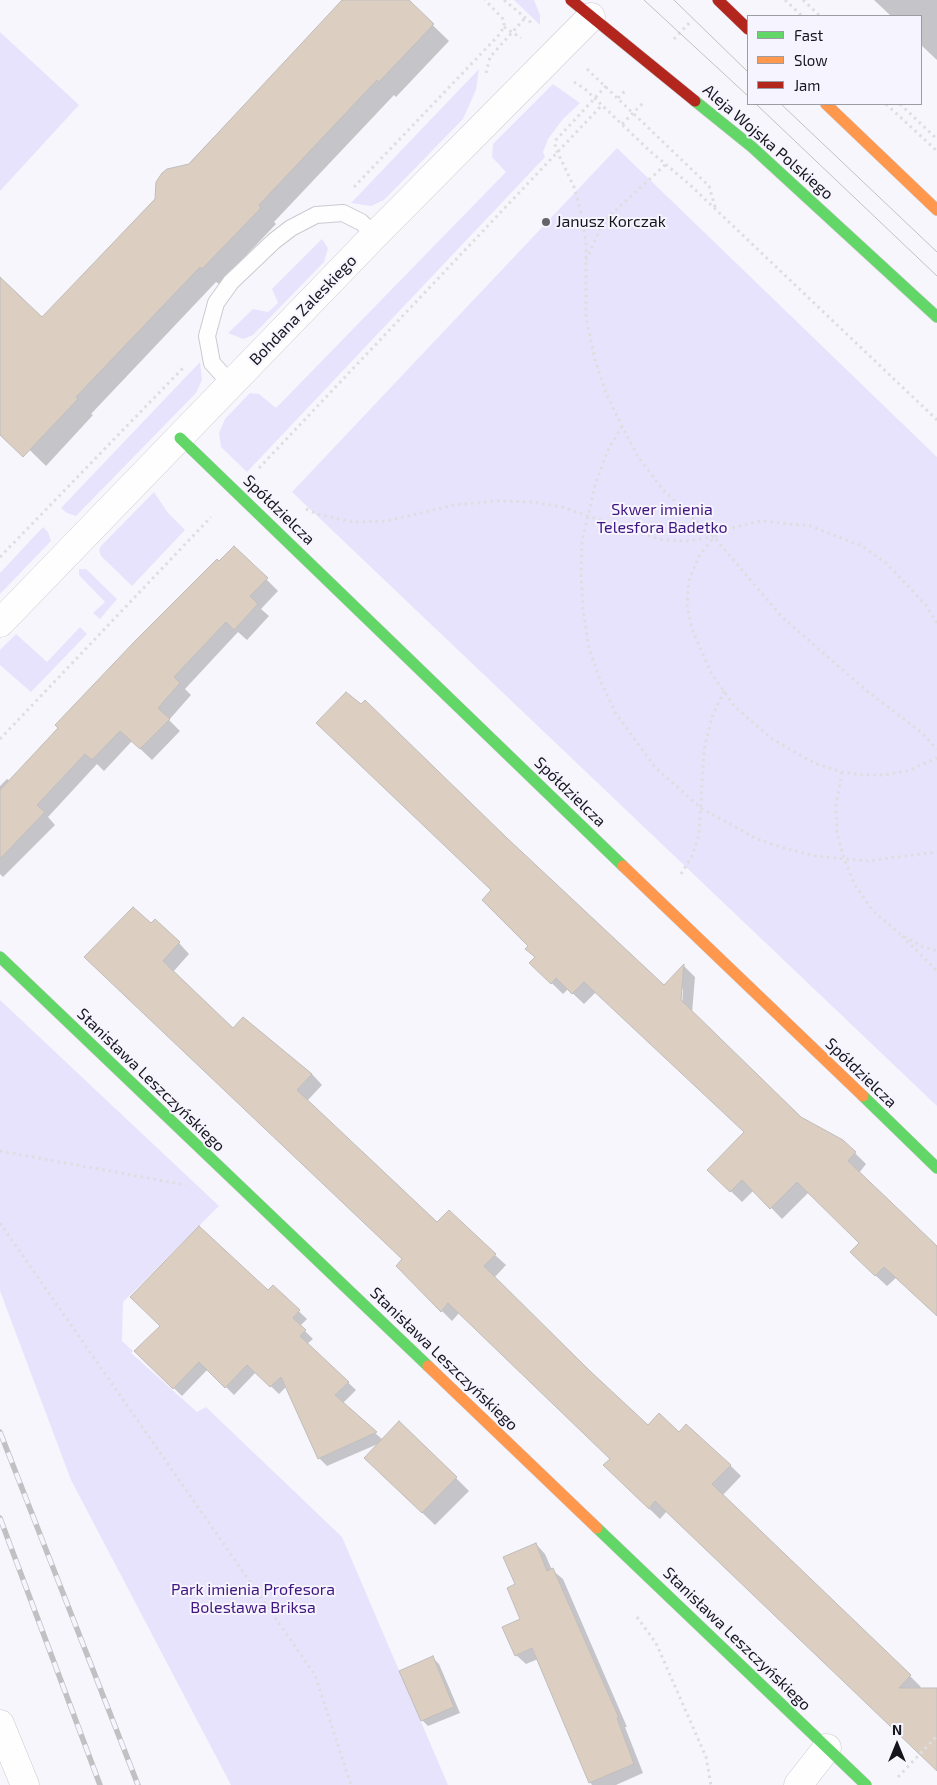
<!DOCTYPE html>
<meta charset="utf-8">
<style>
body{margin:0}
#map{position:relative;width:937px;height:1785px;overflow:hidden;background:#f7f6fc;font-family:"Exo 2",sans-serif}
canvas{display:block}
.legend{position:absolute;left:747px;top:15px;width:175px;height:90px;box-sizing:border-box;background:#f6f4fe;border:1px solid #9d9ba4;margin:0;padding:6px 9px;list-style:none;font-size:15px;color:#17161c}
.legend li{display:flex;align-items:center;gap:10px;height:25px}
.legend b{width:25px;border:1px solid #9d9ba4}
.north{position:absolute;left:872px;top:1720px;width:50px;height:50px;-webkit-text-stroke:4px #f6f4fe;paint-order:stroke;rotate:0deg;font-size:14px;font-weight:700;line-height:20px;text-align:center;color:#17161c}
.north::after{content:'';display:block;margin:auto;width:18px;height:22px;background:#17161c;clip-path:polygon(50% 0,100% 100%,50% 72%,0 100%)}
</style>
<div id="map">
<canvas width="937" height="1785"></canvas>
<ul class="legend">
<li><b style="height:6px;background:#63d668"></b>Fast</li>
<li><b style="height:6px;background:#ff974d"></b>Slow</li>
<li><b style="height:6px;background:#b3261e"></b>Jam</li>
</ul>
<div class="north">N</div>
</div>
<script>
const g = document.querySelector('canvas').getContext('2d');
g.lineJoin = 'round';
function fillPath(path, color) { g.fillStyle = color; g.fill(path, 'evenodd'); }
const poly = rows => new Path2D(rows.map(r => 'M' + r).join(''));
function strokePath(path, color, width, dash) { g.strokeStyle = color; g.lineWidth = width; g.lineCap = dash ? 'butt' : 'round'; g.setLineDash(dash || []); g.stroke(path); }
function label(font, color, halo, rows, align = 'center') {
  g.font = font + ' "Exo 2",sans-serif'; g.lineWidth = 4; g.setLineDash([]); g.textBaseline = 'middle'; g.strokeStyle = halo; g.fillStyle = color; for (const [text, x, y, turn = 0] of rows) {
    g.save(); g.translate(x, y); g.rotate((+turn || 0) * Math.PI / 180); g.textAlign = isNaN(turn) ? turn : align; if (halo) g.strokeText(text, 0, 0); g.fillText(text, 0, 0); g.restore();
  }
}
fillPath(poly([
 [514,0,534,0,540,15,540,25],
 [0,32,79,105,0,191],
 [479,69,476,90,463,119,384,200,371,206,351,203],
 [553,84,580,103,563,119,548,139,543,152,545,157,247,472,221,447,219,433,225,419,250,393,259,394,276,408,506,172,492,157,493,144],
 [617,148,937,457,937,1106,292,492],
 [322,239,328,248,324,262,253,335,243,339,228,333,253,309,268,312,278,303,272,289],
 [200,362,202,380,196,393,76,516,67,513,61,508],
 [154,492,168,513,185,530,132,586,101,556,99,550,101,546],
 [43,527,48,532,51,541,0,594,0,573],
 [79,569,86,569,117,599,100,619,93,613,105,602,79,575],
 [80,627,87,634,31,692,0,665,0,650,16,634,47,662],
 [0,1000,219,1206,123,1302,122,1341,133,1351,131,1353,197,1412,206,1407,342,1537,448,1785,231,1785,71,1480,0,1291]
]), '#e8e3fd');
fillPath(poly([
 [344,0,407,0,449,41,396,97,394,95,274,222,276,224,219,284,216,282,91,414,93,415,46,466,0,421,0,278,42,318],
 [874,0,937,0,937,60,921,45,921,16,891,16],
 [234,547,278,591,261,609,269,616,247,640,238,632,185,689,191,695,169,720,180,731,152,760,132,741,104,771,97,764,48,817,55,825,3,877,0,874,0,786,7,779,10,781],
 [506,838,664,987,684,966,695,977,692,1013,800,1118,843,1141,866,1164,859,1173,937,1247,937,1316,897,1277,887,1286,863,1264,861,1244,809,1192,782,1219,754,1190,742,1202,709,1170,745,1132,596,992,584,1004,568,989,563,994,531,963,536,958,492,891],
 [683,988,682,1007,680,1006,681,990],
 [151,925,179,943,189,954,173,972,233,1030,243,1019,312,1074,322,1085,307,1101,437,1224,449,1211,495,1255,506,1265,494,1278,589,1371,648,1426,679,1433,730,1465,741,1476,722,1496,910,1676,921,1687,919,1689,937,1689,937,1769,667,1511,660,1519,615,1476,611,1459,459,1313,452,1321,397,1266,403,1259,97,968],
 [273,1287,307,1319,300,1326,313,1339,307,1344,356,1390,342,1404,383,1440,456,1478,469,1491,435,1525,378,1470,380,1443,327,1466,319,1458,287,1386,279,1394,256,1372,234,1395,208,1369,182,1396,136,1351,268,1292],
 [536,1544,545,1554,552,1570,563,1579,627,1727,625,1727,643,1773,616,1785,592,1785,590,1782,538,1659,526,1664,516,1655,521,1620,516,1585],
 [433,1658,439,1664,460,1713,428,1726,422,1720]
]), '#0003');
const building = poly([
 [342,0,409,0,434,24,379,82,377,80,259,205,261,208,202,269,200,267,76,397,78,399,23,457,0,435,0,277,42,317,155,199,156,182,162,173,167,169,189,164,342,0],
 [234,546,268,578,250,596,258,604,234,630,226,622,174,677,180,683,158,708,170,719,140,749,120,731,92,760,85,754,37,805,45,812,0,859,0,790,58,728,55,725,135,641,217,559,219,561,234,546],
 [346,692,361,704,365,700,507,838,664,985,684,964,681,1000,801,1117,843,1140,856,1152,848,1161,937,1246,937,1316,884,1267,875,1276,850,1252,859,1243,797,1182,770,1209,742,1180,730,1192,707,1170,744,1132,584,982,572,994,556,978,551,984,529,963,535,957,525,949,528,946,482,900,491,890,316,723,346,692],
 [133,907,151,923,155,919,180,942,163,961,233,1028,243,1017,312,1074,297,1090,437,1222,449,1210,496,1254,484,1266,589,1370,648,1425,659,1413,679,1432,686,1424,731,1465,712,1484,911,1675,899,1688,937,1688,937,1771,655,1501,649,1509,603,1465,610,1459,448,1303,441,1312,396,1266,402,1259,84,957,133,907],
 [199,1226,268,1290,273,1285,300,1310,293,1318,306,1330,300,1336,349,1382,335,1395,377,1432,318,1459,281,1377,270,1387,247,1365,225,1388,199,1362,173,1389,134,1351,160,1326,130,1297,199,1226],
 [399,1421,457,1477,422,1513,364,1458,399,1421],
 [536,1543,547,1571,553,1568,619,1718,617,1718,634,1764,589,1783,532,1648,515,1656,502,1627,520,1619,507,1588,515,1584,503,1557,536,1543],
 [433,1656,454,1707,421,1721,399,1671,433,1656]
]);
fillPath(building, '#dccec0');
strokePath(building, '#bfbdbd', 1);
const lane = poly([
 [232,385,212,363,207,336,216,303,231,282,274,241,291,228,316,215,343,213,361,222,375,235]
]);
const street = poly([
 [0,623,375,235,591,17],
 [0,1724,25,1785],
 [798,1785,827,1748]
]);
const fast = poly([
 [695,101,752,147,937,317],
 [180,438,623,866],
 [0,957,428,1366],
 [863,1096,937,1168],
 [597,1528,866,1785]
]);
const slow = poly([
 [826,104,937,210],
 [623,866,863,1096],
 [428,1366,597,1528]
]);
const jam = poly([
 [571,0,695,101],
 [718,0,748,29]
]);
strokePath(lane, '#cbcacf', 18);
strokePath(street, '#cbcacf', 29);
strokePath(fast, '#cbcacf', 12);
strokePath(slow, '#cbcacf', 12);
strokePath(jam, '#cbcacf', 12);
strokePath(poly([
 [504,0,534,25],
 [785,0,802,16],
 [803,0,820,16],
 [504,27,521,38],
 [674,39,692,20],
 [587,69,709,186,716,210],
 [486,73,490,57,525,18],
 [574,82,585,89,651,152,688,183,937,420],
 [606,86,556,140,555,147,574,187,582,217,586,243,586,317,595,360,606,393,622,426,638,457,665,492,714,537,782,617,867,691,922,733,937,749],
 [618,98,627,89],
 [886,104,937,151],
 [900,104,937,139],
 [622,124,643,103],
 [354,187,498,36,504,27,504,20,485,0],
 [586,260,604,221,666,164],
 [622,426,608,450,596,482,582,541,581,573,583,609,589,649,601,682,615,712,633,737,655,767,701,808,755,838,787,849,816,856,866,861,937,852],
 [259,468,602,105],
 [306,509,320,515,353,522,387,521,454,505,497,501,533,502,562,507,641,534,663,540,687,541,714,537],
 [0,557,183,368],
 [937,623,925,604,886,563,862,546,810,526,761,521,735,527,714,537,699,556,689,580,687,605,692,629,711,673,735,707,772,739,814,763,842,772,862,775,884,775,907,771,937,758],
 [0,739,211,517],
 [842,772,836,806,837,832,844,859,855,885,873,911,900,934,923,947,937,951],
 [681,874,692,856,699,835,704,750,712,717,724,691],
 [902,936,937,971],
 [0,1151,186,1185],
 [0,1223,315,1675,351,1785],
 [637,1617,656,1643,706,1757,711,1785],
 [898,1777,937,1736]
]), '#dedee0', 3, [2.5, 4]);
strokePath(lane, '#fefeff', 16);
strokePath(street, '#fefeff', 28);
strokePath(fast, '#63d668', 11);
strokePath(slow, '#ff974d', 11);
strokePath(jam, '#b3261e', 11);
strokePath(poly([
 [644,0,748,96],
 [674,0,748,72],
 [756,104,937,276],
 [781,104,937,252]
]), '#c1c1c3', 1);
const rail = poly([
 [0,1432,138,1785],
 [0,1518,100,1785]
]);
strokePath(rail, '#c1c1c3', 5.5);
strokePath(rail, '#f6f4fe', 4, [11]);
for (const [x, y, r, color] of [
 [546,222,5,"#65646a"]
]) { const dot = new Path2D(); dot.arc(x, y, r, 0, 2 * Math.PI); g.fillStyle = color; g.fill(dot); strokePath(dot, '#f6f4fe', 2); }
label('16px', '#17161c', '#f6f4fe', [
 ["Aleja Wojska Polskiego",768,142,41],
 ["Bohdana Zaleskiego",303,310,-46],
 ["Spółdzielcza",279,510,44],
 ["Spółdzielcza",570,792,44],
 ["Spółdzielcza",861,1073,44],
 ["Stanisława Leszczyńskiego",151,1080,44],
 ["Stanisława Leszczyńskiego",444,1359,44],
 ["Stanisława Leszczyńskiego",737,1639,44]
]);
label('16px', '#17161c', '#f6f4fe', [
 ["Janusz Korczak",556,222]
], 'left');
label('16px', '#3f167f', '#f6f4fe', [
 ["Skwer imienia",662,510],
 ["Telesfora Badetko",662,528],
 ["Park imienia Profesora",253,1590],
 ["Bolesława Briksa",253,1608]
]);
</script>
